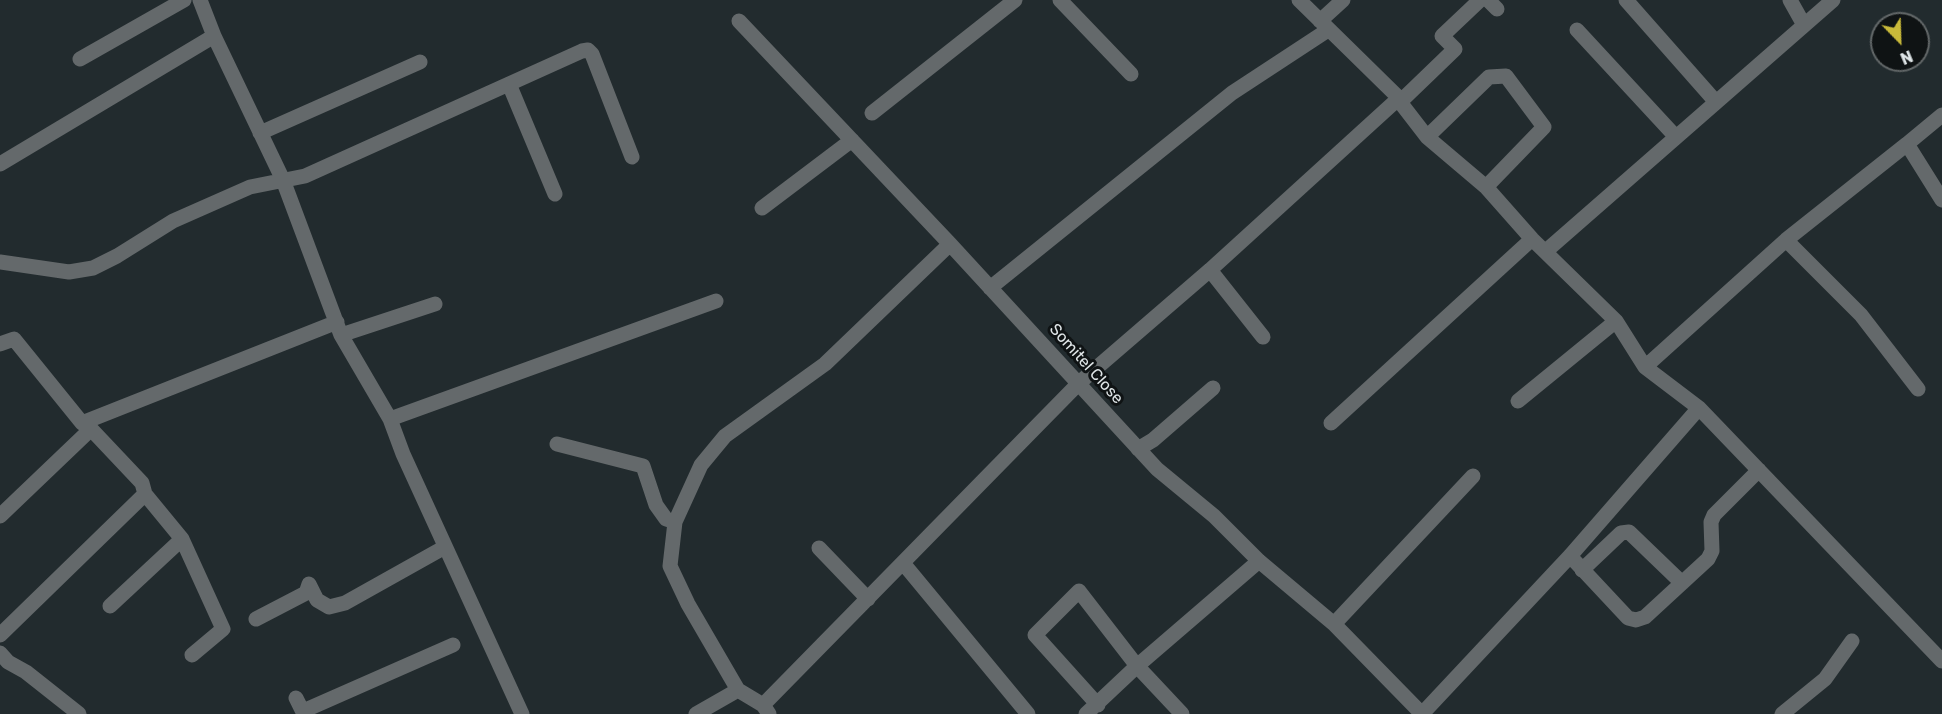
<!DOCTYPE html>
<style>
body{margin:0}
#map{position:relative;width:1942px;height:714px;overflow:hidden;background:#222b2e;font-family:Rubik,sans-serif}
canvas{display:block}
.north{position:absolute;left:1870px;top:12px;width:60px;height:60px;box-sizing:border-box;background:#0f1314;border:2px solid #626768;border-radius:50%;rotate:157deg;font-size:16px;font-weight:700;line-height:24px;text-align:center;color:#dfe5e7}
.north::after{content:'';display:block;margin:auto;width:21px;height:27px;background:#c9ba3a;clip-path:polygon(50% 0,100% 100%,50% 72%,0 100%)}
</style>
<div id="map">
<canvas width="1942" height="714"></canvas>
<div class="north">N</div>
</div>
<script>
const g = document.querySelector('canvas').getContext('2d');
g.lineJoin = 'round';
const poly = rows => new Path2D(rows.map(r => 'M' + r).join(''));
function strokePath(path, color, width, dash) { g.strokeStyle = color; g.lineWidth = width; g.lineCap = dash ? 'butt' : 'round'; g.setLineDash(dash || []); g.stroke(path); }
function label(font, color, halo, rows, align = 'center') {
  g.font = font + ' Rubik,sans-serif'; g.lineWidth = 6; g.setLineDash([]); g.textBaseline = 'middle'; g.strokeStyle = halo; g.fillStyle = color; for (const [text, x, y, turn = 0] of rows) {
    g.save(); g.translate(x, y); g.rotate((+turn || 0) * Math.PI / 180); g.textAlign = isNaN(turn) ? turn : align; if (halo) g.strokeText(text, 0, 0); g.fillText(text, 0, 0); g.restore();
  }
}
strokePath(poly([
 [200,0,214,36,283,180,341,335,390,419,403,454,522,714],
 [1060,0,1131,74],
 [1299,0,1399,98,1400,102,1427,137,1486,187,1532,239,1616,321,1645,367,1699,408,1942,661],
 [1488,0,1497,9],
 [1626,0,1716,102],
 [1790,0,1804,25],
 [739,21,950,244,1157,469,1214,516,1259,561,1334,624,1422,714],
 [1320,21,1343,0],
 [1577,30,1676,137],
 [80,59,184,0],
 [509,84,555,194],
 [1400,102,1455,49,1442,36,1480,0],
 [872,113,1015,0],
 [260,133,420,62],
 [1427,137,1489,77,1506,76,1544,127,1486,187],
 [1907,144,1942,115],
 [0,164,214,36],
 [762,208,852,140],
 [1786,240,1861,315,1918,389],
 [1546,251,1833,0],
 [0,262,69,272,93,268,117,256,173,221,250,187,305,176,582,51,588,50,592,54,632,157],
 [1210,270,1263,337],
 [990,288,1232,93,1328,30],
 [341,335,435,304],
 [0,344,14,339,82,423,91,429,142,483,145,494,0,635],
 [1645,367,1786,240,1907,144,1942,200],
 [1518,401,1616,321],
 [390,419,716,301],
 [82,423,337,322],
 [1331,423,1532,239],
 [557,444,643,466,656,505,666,519,675,522],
 [1138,449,1153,440,1213,388],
 [145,494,182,539,223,629,192,655],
 [0,516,91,429],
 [819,548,868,599],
 [1570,556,1628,618,1636,620,1645,617,1708,559,1712,551,1711,522,1714,515,1759,470],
 [903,563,1028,714],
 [1582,570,1621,533,1629,532,1682,583],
 [110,606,182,539],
 [256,619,306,593,309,584,317,600,329,607,345,603,445,547],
 [1334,624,1473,476],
 [0,653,8,662,26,672,79,714],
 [296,698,304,714],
 [763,705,1079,383,1210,270,1399,98],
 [1098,705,1035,635,1079,591,1137,666,1182,714],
 [303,711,453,645],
 [696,714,738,690],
 [769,714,763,705,738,690,688,604,670,566,675,522,701,465,725,436,825,364,950,244],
 [1086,714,1137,666,1259,561],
 [1422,714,1570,556,1699,408],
 [1782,714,1825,679,1852,641]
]), '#64696b', 15);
label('16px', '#dfe5e7', '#0f1314', [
 ["Somitel Close",1086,364,48]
]);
</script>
